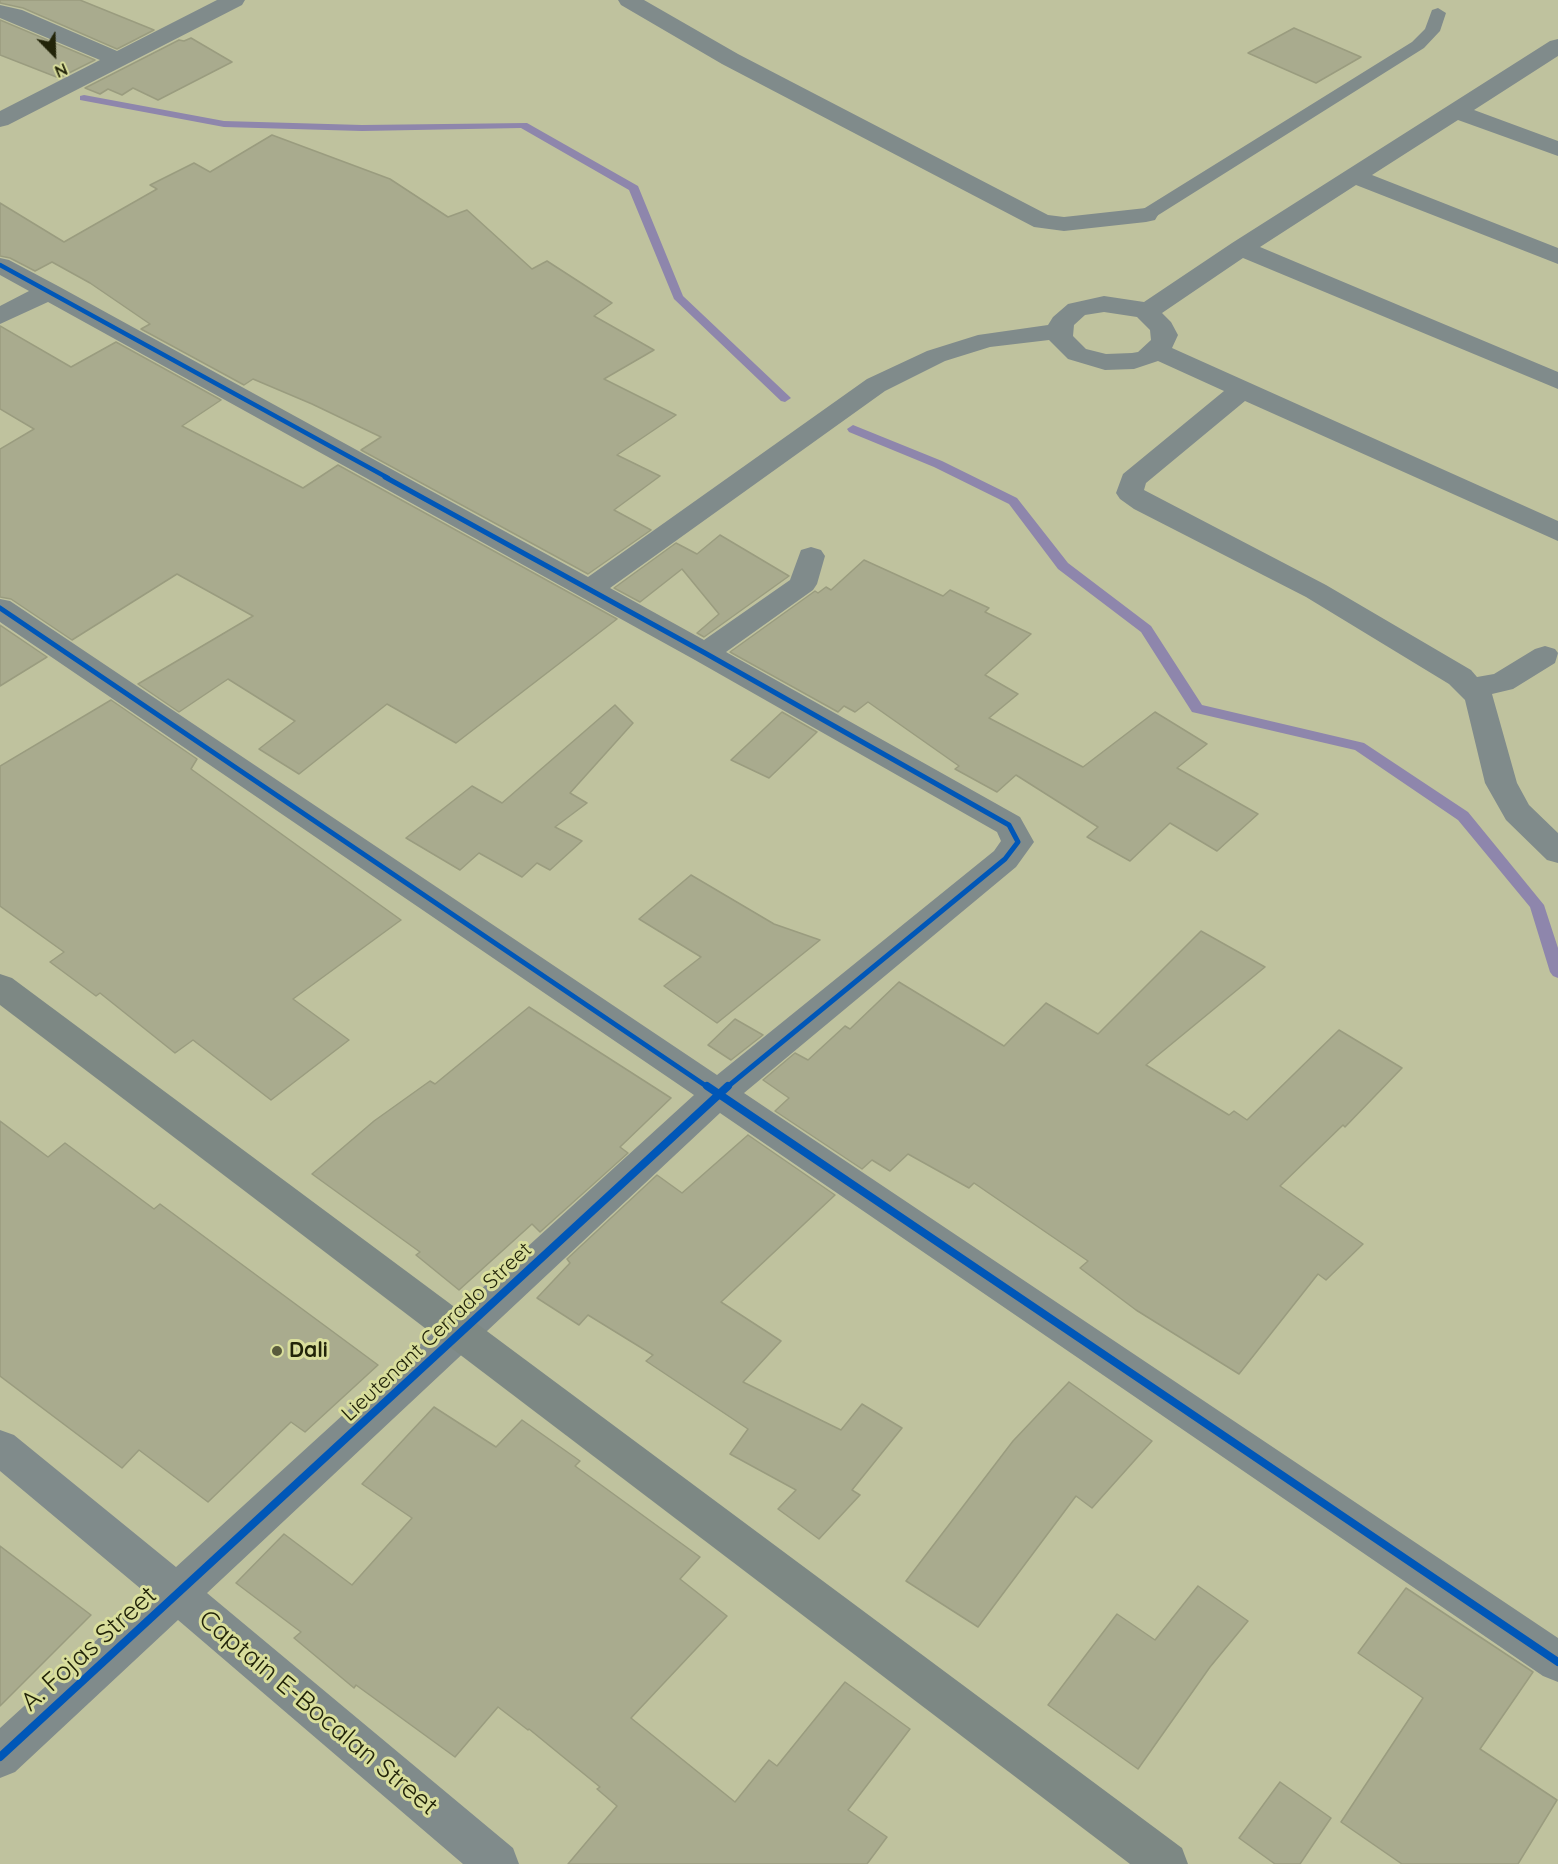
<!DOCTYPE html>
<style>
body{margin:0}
#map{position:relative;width:1558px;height:1864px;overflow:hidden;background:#bfc29e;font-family:Quicksand,sans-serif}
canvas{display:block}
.north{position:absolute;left:24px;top:24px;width:60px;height:60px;-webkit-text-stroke:4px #d9de9c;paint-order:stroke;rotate:157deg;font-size:16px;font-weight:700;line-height:24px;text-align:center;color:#222409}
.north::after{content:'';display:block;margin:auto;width:21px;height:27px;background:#222409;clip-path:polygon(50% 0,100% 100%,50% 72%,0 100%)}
</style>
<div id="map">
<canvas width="1558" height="1864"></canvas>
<div class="north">N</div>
</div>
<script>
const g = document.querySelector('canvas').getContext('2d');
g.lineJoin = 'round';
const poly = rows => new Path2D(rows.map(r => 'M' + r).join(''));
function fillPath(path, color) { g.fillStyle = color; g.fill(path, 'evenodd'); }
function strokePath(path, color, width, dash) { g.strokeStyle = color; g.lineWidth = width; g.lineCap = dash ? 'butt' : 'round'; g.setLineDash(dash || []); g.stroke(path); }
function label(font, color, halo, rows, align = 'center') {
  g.font = font + ' Quicksand,sans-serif'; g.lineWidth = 6; g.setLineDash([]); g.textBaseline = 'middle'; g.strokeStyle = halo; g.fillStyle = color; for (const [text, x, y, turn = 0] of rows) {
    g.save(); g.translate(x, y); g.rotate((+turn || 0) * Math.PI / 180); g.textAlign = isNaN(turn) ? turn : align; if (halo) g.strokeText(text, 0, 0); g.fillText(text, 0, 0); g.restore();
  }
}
fillPath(poly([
 [84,95,224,121,362,125,527,123,638,186,683,296,791,398,785,402,781,401,674,299,629,190,521,128,362,131,224,127,80,100,80,96,84,95],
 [853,425,942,461,1017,498,1068,563,1151,626,1202,705,1364,743,1468,812,1544,905,1558,948,1558,978,1553,976,1550,972,1530,907,1458,820,1355,750,1192,712,1141,632,1058,569,1009,504,934,467,849,432,847,429,853,425]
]), '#8e86ac');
const building = poly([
 [0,0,80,0,154,30,117,49,23,8,0,3,0,0],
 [0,20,95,60,59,78,0,55,0,20],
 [1294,28,1361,57,1316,83,1248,53,1294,28],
 [191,38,232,62,158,100,133,88,122,95,108,89,100,94,85,88,179,40,184,41,191,38],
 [272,135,390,179,448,217,467,210,532,269,547,261,612,303,594,316,654,350,604,379,676,415,617,455,660,476,614,510,651,530,588,574,361,450,381,437,312,404,253,379,244,385,141,329,150,324,90,283,52,262,35,271,10,258,0,256,0,203,64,242,157,189,150,185,194,163,210,172,272,135],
 [0,326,71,367,116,342,221,400,182,426,303,488,338,465,617,619,456,743,387,704,299,774,259,749,295,721,228,679,179,712,138,684,253,616,177,574,72,640,11,599,0,597,0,449,34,429,0,409,0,326],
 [720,535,789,576,704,637,697,633,719,614,682,569,640,602,614,588,676,543,697,554,720,535],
 [864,560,943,596,950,590,989,608,985,612,1031,634,985,675,1018,694,989,718,1083,767,1155,712,1207,744,1177,768,1258,814,1217,851,1170,823,1130,861,1087,837,1098,827,1016,775,997,792,955,769,959,766,868,702,855,712,844,706,838,712,730,652,815,591,818,593,826,587,831,590,864,560],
 [0,625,47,657,0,686,0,625],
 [111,700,197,759,191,769,401,920,293,999,349,1040,271,1100,193,1040,175,1053,100,993,96,996,50,962,64,952,0,906,0,766,111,700],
 [615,705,633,723,570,793,587,803,555,827,582,841,550,870,537,863,522,877,479,853,460,870,406,838,472,786,502,803,615,705],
 [782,712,817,732,769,778,731,760,782,712],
 [691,875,774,924,820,940,717,1023,664,986,701,957,639,919,691,875],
 [1201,931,1265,967,1146,1065,1229,1115,1234,1111,1247,1120,1339,1030,1402,1068,1345,1127,1343,1125,1280,1186,1363,1244,1326,1280,1318,1274,1239,1374,1136,1310,1080,1268,1088,1261,974,1183,969,1188,908,1154,890,1171,872,1160,862,1169,775,1111,789,1098,763,1080,795,1053,808,1060,845,1026,850,1029,899,982,1004,1046,1046,1003,1098,1034,1201,931],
 [529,1007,671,1098,620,1147,628,1153,540,1232,532,1224,459,1290,416,1255,420,1252,312,1174,374,1121,430,1081,435,1084,529,1007],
 [735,1019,763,1035,731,1060,708,1045,735,1019],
 [0,1121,48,1157,65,1143,154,1209,160,1204,378,1365,305,1432,291,1422,208,1502,139,1450,122,1468,0,1376,0,1121],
 [748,1135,835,1195,721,1302,781,1341,743,1382,841,1430,862,1404,902,1428,852,1490,860,1495,819,1539,778,1509,796,1490,730,1454,748,1429,646,1361,653,1355,588,1315,579,1325,537,1298,570,1263,567,1259,657,1175,682,1193,748,1135],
 [1069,1382,1152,1441,1092,1508,1076,1496,978,1627,906,1581,1013,1441,1069,1382],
 [434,1407,496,1447,522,1420,580,1461,575,1466,700,1557,680,1579,727,1616,631,1718,735,1802,769,1760,777,1766,845,1682,910,1729,848,1810,887,1837,867,1864,568,1864,617,1806,597,1789,600,1787,529,1729,528,1730,498,1707,455,1757,356,1685,354,1688,294,1638,301,1632,236,1583,284,1534,352,1585,412,1518,362,1484,434,1407],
 [0,1546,91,1615,0,1706,0,1546],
 [1198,1586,1248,1621,1210,1667,1138,1769,1048,1705,1117,1614,1155,1640,1198,1586],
 [1406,1588,1533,1672,1480,1749,1557,1800,1518,1864,1402,1864,1341,1822,1423,1698,1358,1653,1406,1588],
 [1280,1782,1331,1818,1300,1864,1275,1864,1239,1838,1280,1782]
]);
fillPath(building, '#a9ab8e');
strokePath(building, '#9a9c7f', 1.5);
fillPath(poly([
 [1438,8,1446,13,1440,31,1424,48,1152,219,1140,219,1137,215,1140,211,1412,42,1425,29,1432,10,1438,8]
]), '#808b8b');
fillPath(poly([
 [217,0,245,0,242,5,8,125,0,127,0,111,100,60,0,18,0,5,22,10,117,51,217,0],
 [618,0,644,0,738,54,1048,215,1064,217,1146,208,1155,210,1158,215,1155,220,1146,222,1064,231,1034,227,722,64,621,5,618,0],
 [1558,39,1558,56,1474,110,1558,141,1558,156,1458,120,1372,175,1558,248,1558,264,1356,185,1260,247,1558,372,1558,389,1243,258,1162,313,1171,322,1178,335,1172,348,1558,521,1558,541,1245,401,1146,483,1144,490,1326,585,1471,670,1477,677,1494,674,1535,649,1545,646,1555,649,1558,653,1555,663,1513,689,1492,694,1517,783,1529,805,1558,833,1558,863,1547,860,1506,820,1485,783,1465,700,1449,684,1306,597,1134,509,1120,499,1116,493,1123,474,1224,391,1158,361,1134,369,1105,370,1068,359,1049,340,990,347,945,361,885,391,610,588,704,640,790,580,801,550,811,547,821,550,825,556,817,584,813,590,726,652,1020,817,1034,842,1016,867,744,1093,1558,1638,1558,1682,1543,1676,720,1113,207,1593,513,1848,519,1864,463,1864,178,1620,15,1772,0,1778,0,1728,147,1594,0,1471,0,1430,14,1435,176,1567,694,1095,0,622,0,599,10,601,717,1075,994,851,1001,841,997,832,695,660,48,302,0,324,0,306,29,291,0,275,0,258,9,260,58,286,588,577,867,379,927,351,978,335,1048,325,1053,317,1068,304,1104,296,1144,302,1232,243,1550,41,1558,39],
 [1104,312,1137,317,1150,330,1151,340,1138,352,1132,353,1106,354,1086,349,1073,336,1074,325,1085,315,1104,312]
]), '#808b8b');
fillPath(poly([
 [0,974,12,978,1182,1848,1188,1864,1130,1864,0,1005,0,974]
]), '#7d8884');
strokePath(poly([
 [0,265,388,478]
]), '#0057b8', 4.5);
strokePath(poly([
 [385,477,705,653,1009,825,1018,842,1005,859,726,1088],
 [0,608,709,1088]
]), '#0057b8', 5);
strokePath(poly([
 [707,1086,1558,1662],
 [0,1757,728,1086]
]), '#0057b8', 8);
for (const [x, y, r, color] of [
 [277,1351,6,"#595b3d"]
]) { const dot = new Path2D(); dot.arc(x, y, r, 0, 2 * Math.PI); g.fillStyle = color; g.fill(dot); strokePath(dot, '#d9de9c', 2); }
label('21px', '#222409', '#d9de9c', [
 ["Lieutenant Cerrado Street",437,1332,-43]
]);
label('bold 21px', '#222409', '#d9de9c', [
 ["Dali",289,1351]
], 'left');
label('26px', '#222409', '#d9de9c', [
 ["A. Fojas Street",89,1649,-42],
 ["Captain E-Bocalan Street",318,1713,40]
]);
</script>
